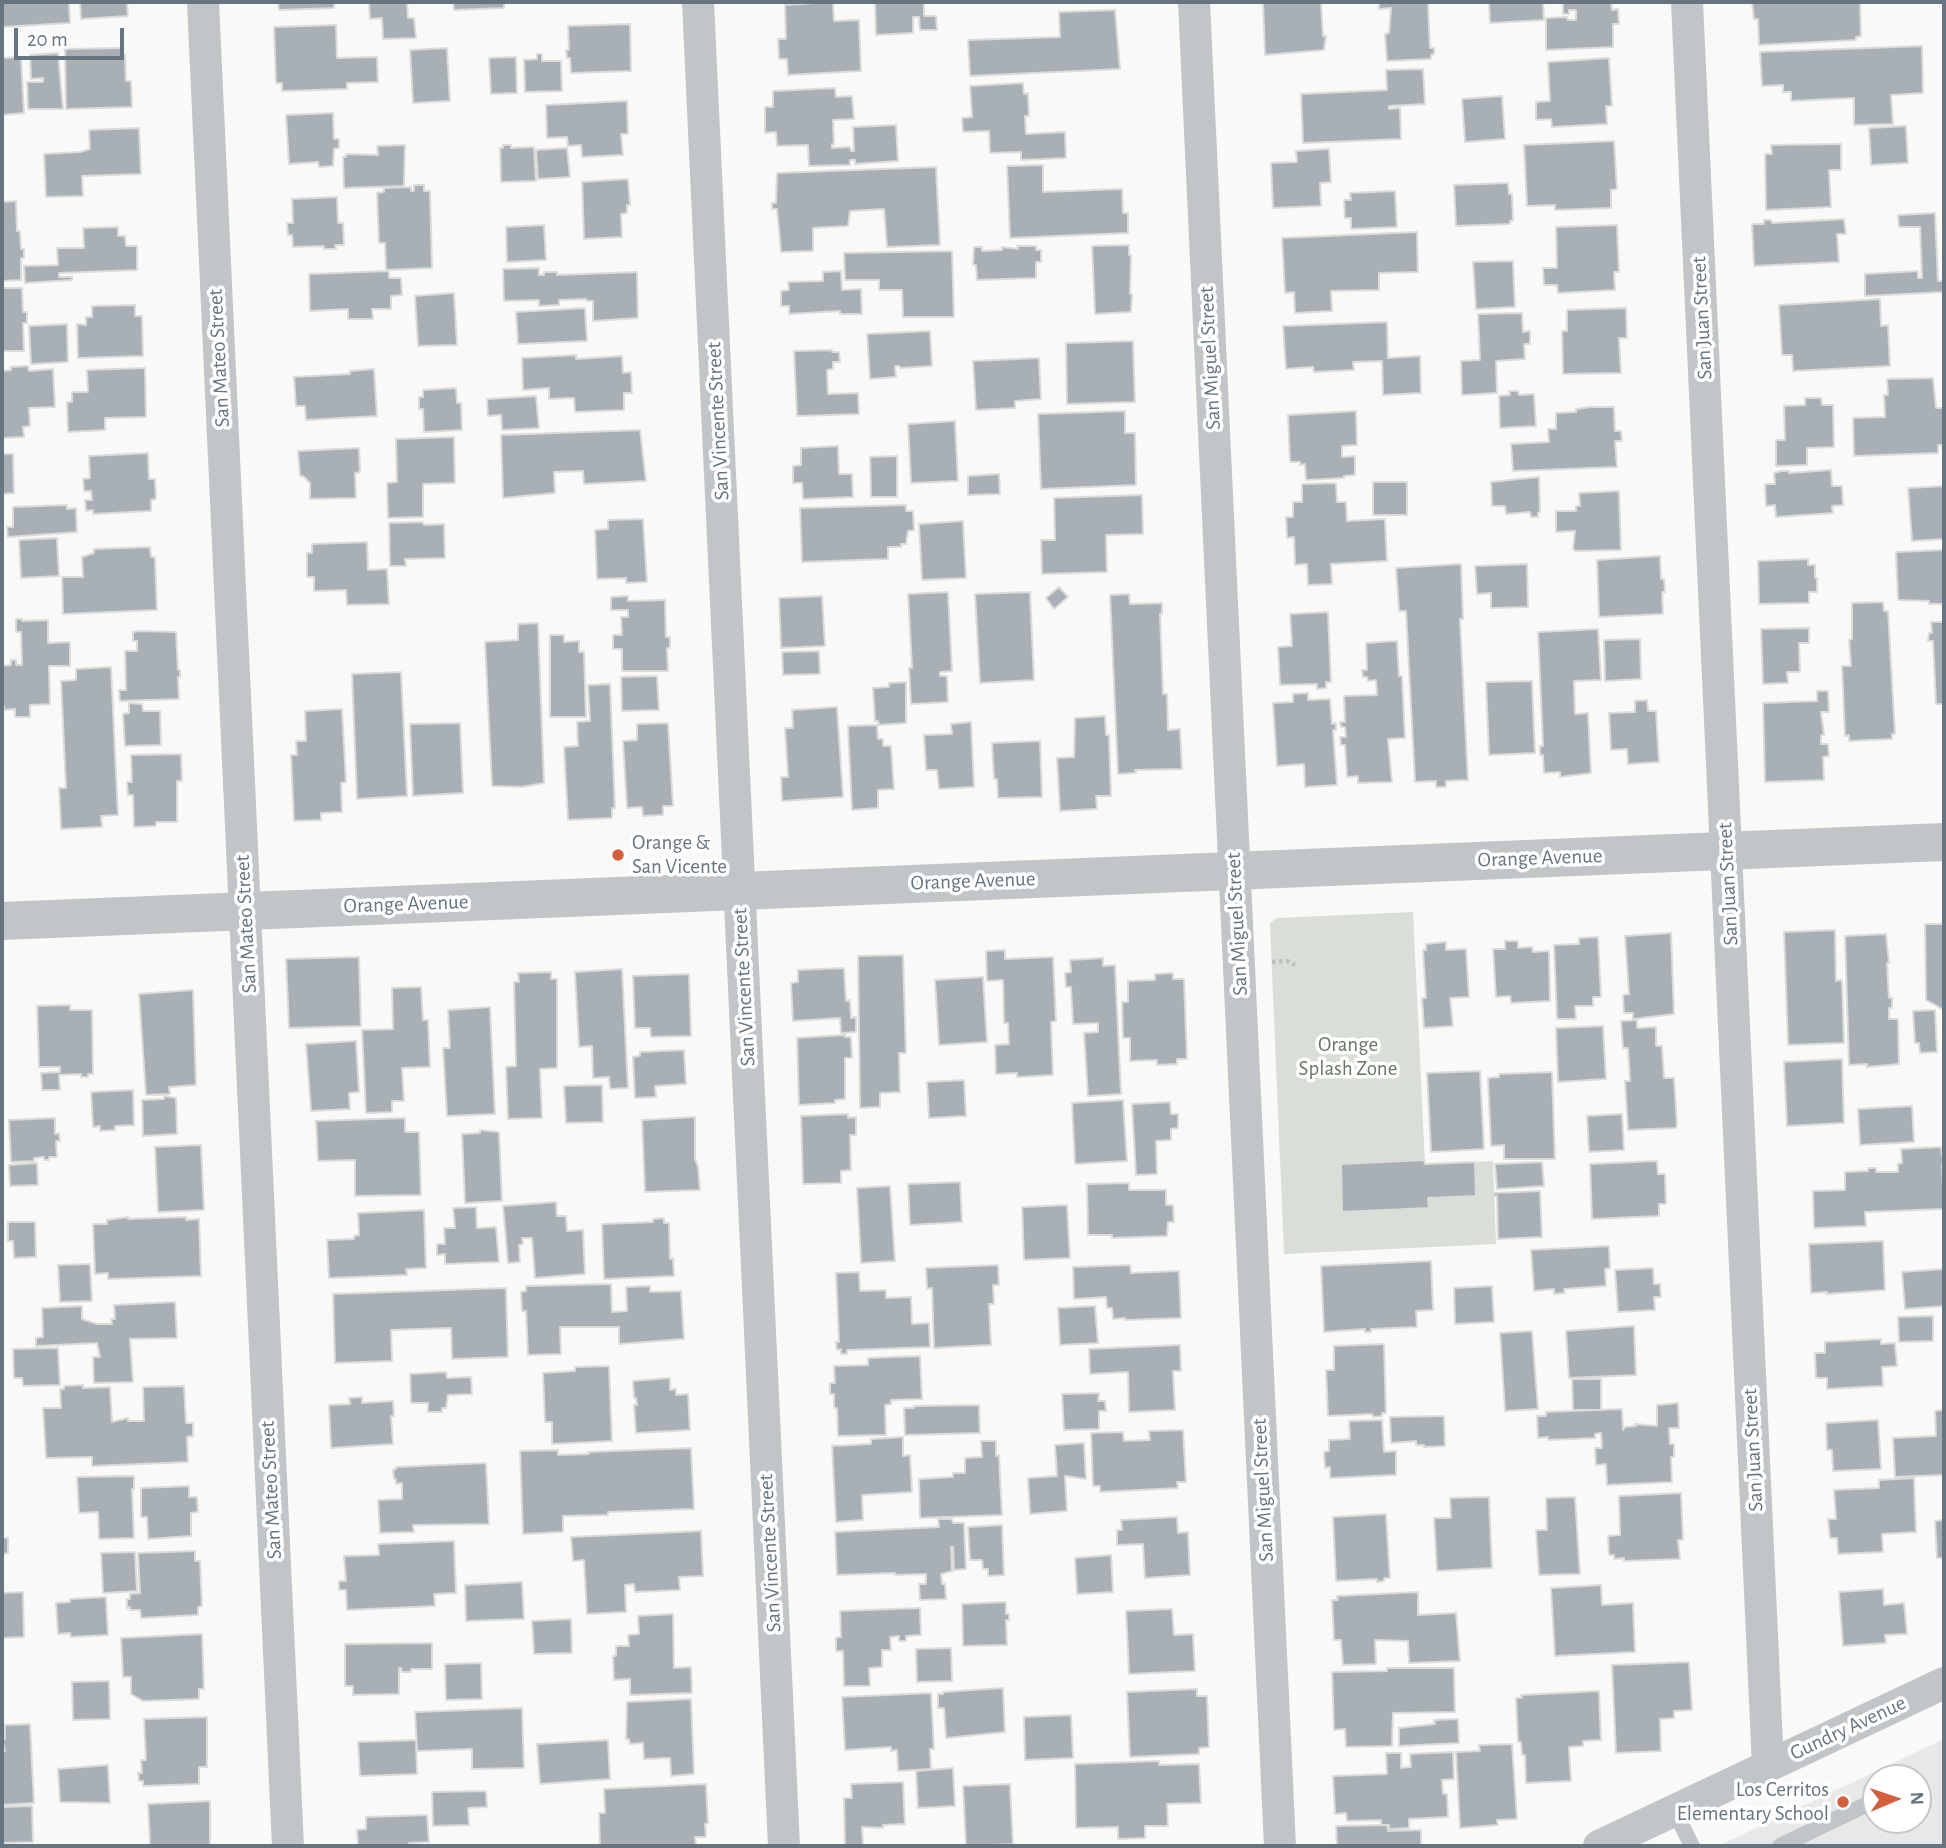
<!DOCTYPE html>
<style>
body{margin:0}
#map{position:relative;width:1946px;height:1848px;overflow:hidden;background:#f9f9f7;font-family:"Alegreya Sans",sans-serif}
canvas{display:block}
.frame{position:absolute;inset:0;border:4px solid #66757f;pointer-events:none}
.north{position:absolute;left:1862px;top:1764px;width:70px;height:70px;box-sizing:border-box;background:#fff;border:2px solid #c2c8cc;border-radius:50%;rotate:88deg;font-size:19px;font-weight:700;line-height:28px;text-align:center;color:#66757f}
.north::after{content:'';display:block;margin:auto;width:24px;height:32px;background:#d45f3c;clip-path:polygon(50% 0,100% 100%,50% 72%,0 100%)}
.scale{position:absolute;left:14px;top:28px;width:110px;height:32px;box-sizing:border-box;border:4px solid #66757f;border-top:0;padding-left:9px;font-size:21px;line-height:24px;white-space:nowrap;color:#66757f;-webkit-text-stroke:5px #fff;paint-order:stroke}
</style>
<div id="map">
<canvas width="1946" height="1848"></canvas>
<div class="frame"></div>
<div class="north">N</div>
<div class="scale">20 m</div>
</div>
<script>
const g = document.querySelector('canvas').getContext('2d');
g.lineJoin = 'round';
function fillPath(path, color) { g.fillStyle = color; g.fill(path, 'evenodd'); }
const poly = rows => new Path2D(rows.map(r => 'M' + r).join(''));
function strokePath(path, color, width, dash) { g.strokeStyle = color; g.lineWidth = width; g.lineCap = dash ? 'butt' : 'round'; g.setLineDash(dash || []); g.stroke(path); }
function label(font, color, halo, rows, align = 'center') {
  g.font = font + ' "Alegreya Sans",sans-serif'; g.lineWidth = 7; g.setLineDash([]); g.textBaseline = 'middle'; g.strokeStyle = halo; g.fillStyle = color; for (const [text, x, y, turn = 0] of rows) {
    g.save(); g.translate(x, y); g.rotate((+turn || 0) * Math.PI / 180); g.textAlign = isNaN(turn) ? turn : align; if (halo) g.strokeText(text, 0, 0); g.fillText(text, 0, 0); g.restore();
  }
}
fillPath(poly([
 [1944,1739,1944,1846,1718,1846,1849,1784],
 [1876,1778,1918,1778,1918,1820,1876,1820]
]), '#e7e8e7');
fillPath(poly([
 [1413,912,1425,1164,1493,1161,1496,1244,1284,1254,1270,923,1277,918]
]), '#d9ded6');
const building = poly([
 [2,2,69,2,70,23,2,27,2,2],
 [80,2,127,2,128,16,81,19,80,2],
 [278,2,334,2,334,8,279,10,278,2],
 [369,2,407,2,408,18,414,18,416,38,383,39,382,18,370,19,369,2],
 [453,2,504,2,504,8,454,10,453,2],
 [833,2,834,21,859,20,861,71,788,75,787,59,779,59,778,39,786,39,785,5,833,2],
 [875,2,924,2,924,16,936,16,937,30,920,30,919,17,913,17,913,33,876,35,875,2],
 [1263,2,1321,2,1323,36,1326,36,1324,50,1265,55,1263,2],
 [1379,2,1428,2,1430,48,1434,48,1434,54,1431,55,1431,59,1387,61,1385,34,1389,33,1391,8,1379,9,1379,2],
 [1489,2,1543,2,1544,20,1490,23,1489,2],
 [1563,2,1611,2,1612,10,1618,9,1619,24,1613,24,1613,47,1546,50,1546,18,1567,17,1568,20,1576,20,1576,10,1569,10,1569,14,1563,14,1563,2],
 [1752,2,1860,2,1861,36,1856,37,1856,40,1759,45,1758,19,1754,19,1752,2],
 [1115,10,1120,69,970,76,968,40,1060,37,1059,12,1115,10],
 [630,24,631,71,571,73,570,58,567,58,566,50,569,50,568,26,630,24],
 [336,25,337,58,377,57,378,82,347,83,347,89,282,91,282,83,276,83,274,27,336,25],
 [1922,46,1923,93,1891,95,1893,124,1854,125,1854,98,1791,101,1791,92,1783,92,1783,85,1762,86,1760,52,1922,46],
 [122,48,122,55,125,55,126,81,131,81,132,107,66,109,65,49,122,48],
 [447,48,450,101,413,103,410,50,447,48],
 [58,53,63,109,28,109,27,82,43,82,43,78,31,79,30,55,58,53],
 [537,54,542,54,542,61,561,61,562,91,525,92,524,60,537,59,537,54],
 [21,57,24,113,2,115,2,58,21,57],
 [516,57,517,93,491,94,489,58,516,57],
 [1609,58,1612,106,1606,106,1607,124,1552,127,1551,119,1536,120,1536,102,1550,101,1548,62,1609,58],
 [1423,69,1425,104,1389,106,1389,109,1400,108,1401,139,1303,143,1301,94,1387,90,1386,70,1423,69],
 [1023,83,1024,94,1028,93,1029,116,1025,116,1026,134,1065,132,1066,158,1021,160,1021,152,990,153,989,131,963,132,962,118,972,117,970,86,1023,83],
 [835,88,836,97,852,96,854,119,833,120,834,144,832,144,832,148,850,147,851,151,854,151,853,127,896,125,898,161,855,164,855,160,850,160,850,165,809,166,808,145,777,146,776,132,765,133,765,107,773,107,773,91,835,88],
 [1502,96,1505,139,1465,142,1462,99,1502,96],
 [627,101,628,134,621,134,623,155,582,157,581,145,568,146,567,137,547,138,546,105,627,101],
 [333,113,334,139,339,139,339,148,334,149,333,166,319,167,318,162,289,164,286,115,333,113],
 [1906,126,1908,163,1871,165,1869,128,1906,126],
 [139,128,141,174,82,176,83,196,46,197,44,154,80,152,90,149,89,130,139,128],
 [1614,141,1617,189,1611,190,1611,208,1555,210,1555,205,1527,206,1524,145,1614,141],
 [1841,144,1841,170,1829,170,1831,207,1766,210,1765,154,1772,154,1771,145,1841,144],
 [405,145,404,186,344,188,343,157,346,157,346,154,378,155,377,146,405,145],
 [503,145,511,145,511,148,534,147,536,181,501,182,500,148,503,148,503,145],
 [567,148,570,177,538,179,536,150,567,148],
 [1329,149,1331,182,1320,183,1321,206,1273,208,1271,163,1297,162,1296,151,1329,149],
 [1043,165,1043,192,1122,189,1123,213,1128,213,1128,233,1010,238,1007,166,1043,165],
 [936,167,940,245,887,247,884,209,850,211,848,226,813,228,813,251,781,252,777,209,772,209,772,203,776,203,777,173,936,167],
 [628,179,630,205,627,205,627,213,621,214,622,237,584,239,582,182,628,179],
 [1508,183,1509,194,1512,194,1513,220,1510,221,1510,224,1456,226,1454,185,1508,183],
 [414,185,424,185,424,191,430,191,432,268,386,270,385,243,379,243,377,193,384,192,384,188,411,187,411,191,414,191,414,185],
 [1395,191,1397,227,1351,229,1351,218,1345,218,1344,200,1351,200,1350,193,1395,191],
 [337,197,338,223,343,223,344,245,335,245,336,249,324,249,324,246,293,247,292,235,288,235,287,223,293,223,292,199,337,197],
 [16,201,17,231,20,231,21,249,24,249,24,258,21,258,21,280,2,281,2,202,16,201],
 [1935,213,1938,281,1944,281,1944,292,1865,296,1865,274,1918,271,1918,278,1922,278,1920,227,1899,227,1898,215,1935,213],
 [1844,219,1846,234,1837,234,1839,262,1754,266,1752,224,1764,224,1764,220,1771,220,1772,223,1844,219],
 [544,225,546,260,507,262,506,227,544,225],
 [1617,225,1619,272,1614,272,1615,290,1558,293,1557,285,1544,285,1543,268,1557,268,1556,227,1617,225],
 [118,227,118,236,125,236,126,246,137,246,137,270,59,273,59,277,72,277,72,280,25,283,24,266,58,265,57,248,84,248,83,228,118,227],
 [1417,232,1418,272,1379,273,1379,290,1331,291,1332,311,1295,313,1294,292,1285,293,1282,238,1417,232],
 [1129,245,1129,255,1131,255,1130,294,1132,294,1131,312,1095,314,1092,246,1129,245],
 [1017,246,1036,246,1036,250,1041,250,1041,262,1036,262,1036,278,977,280,976,265,973,265,974,247,982,247,982,251,1002,250,1002,247,1018,249,1017,246],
 [952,251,954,317,903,317,902,290,879,290,879,280,845,280,844,253,952,251],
 [1513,261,1515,307,1476,309,1473,262,1513,261],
 [539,268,539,275,544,275,544,272,557,272,557,275,637,272,638,318,593,321,593,301,587,301,586,299,559,300,559,305,539,306,539,300,504,301,503,269,539,268],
 [389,271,389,278,401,278,402,295,391,296,391,309,372,309,373,319,348,319,348,309,310,311,309,274,389,271],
 [841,271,842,290,861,289,862,314,840,314,840,311,789,314,789,306,781,306,781,291,789,290,788,282,823,281,823,272,841,271],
 [2,288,22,288,23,312,27,312,27,323,23,323,24,351,2,351,2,288],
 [454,293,457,345,418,346,415,296,454,293],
 [1880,299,1881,326,1888,325,1890,366,1793,371,1792,355,1782,355,1779,305,1880,299],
 [135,305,135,316,142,316,143,356,78,358,77,324,86,325,86,317,92,317,92,306,135,305],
 [585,308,587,341,518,344,516,312,585,308],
 [1626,308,1627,338,1619,338,1621,373,1563,374,1562,331,1567,331,1567,310,1626,308],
 [1522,313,1523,332,1530,331,1530,344,1524,344,1525,359,1496,361,1497,393,1462,395,1461,361,1480,360,1478,314,1522,313],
 [1387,322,1388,358,1420,356,1421,393,1383,395,1382,361,1353,362,1354,370,1314,372,1313,367,1286,369,1283,326,1387,322],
 [67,324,68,362,31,364,29,326,67,324],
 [930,331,932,366,900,368,899,366,895,366,896,377,870,379,867,334,930,331],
 [1133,341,1135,402,1067,404,1066,343,1133,341],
 [832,350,832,352,839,352,840,362,833,362,833,369,827,370,828,394,858,393,859,414,797,416,794,351,832,350],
 [576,355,576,359,622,356,623,373,631,372,632,393,624,393,624,410,575,412,574,398,549,399,549,388,523,390,522,358,576,355],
 [1039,358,1041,399,1015,401,1015,408,976,410,973,361,1039,358],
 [28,366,29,371,53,369,55,407,29,408,30,426,23,427,24,437,2,438,2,371,11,370,11,367,28,366],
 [145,368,146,417,105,418,105,430,68,432,67,402,72,402,72,392,88,392,87,370,145,368],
 [374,369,377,416,306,420,305,406,296,406,294,377,350,374,350,371,374,369],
 [1933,378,1936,408,1944,408,1944,445,1938,445,1938,453,1854,456,1853,418,1885,417,1884,395,1888,395,1887,379,1933,378],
 [456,388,457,403,461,403,462,430,424,432,423,409,419,409,419,397,423,397,423,390,456,388],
 [1509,391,1518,391,1519,395,1534,394,1536,426,1500,428,1499,396,1510,395,1509,391],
 [536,396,539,428,502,430,501,415,488,416,487,399,536,396],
 [1805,398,1821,398,1822,405,1833,405,1834,447,1807,448,1807,465,1776,466,1776,440,1785,440,1784,406,1805,405,1805,398],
 [1591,407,1614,407,1615,431,1621,431,1622,441,1615,441,1617,467,1513,471,1511,444,1549,442,1548,429,1556,429,1556,413,1576,412,1576,409,1591,407],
 [1125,411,1125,433,1135,433,1136,485,1041,489,1038,414,1125,411],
 [1356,411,1357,445,1342,446,1342,457,1355,456,1355,475,1344,476,1344,478,1306,480,1305,464,1300,465,1300,462,1290,462,1288,415,1356,411],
 [955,421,958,481,911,483,908,424,955,421],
 [640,430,646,481,584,484,583,471,554,472,555,493,503,498,501,435,640,430],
 [454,437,455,483,423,484,423,517,388,518,387,483,397,482,396,439,454,437],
 [838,446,839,474,852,474,853,497,803,499,802,483,793,483,793,466,801,465,801,448,838,446],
 [359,448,360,472,355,473,356,498,310,499,310,483,303,476,300,476,298,451,359,448],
 [148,453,149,479,155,479,156,499,151,500,151,511,93,514,93,510,86,511,85,500,92,500,91,491,84,491,83,479,90,478,89,456,148,453],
 [2,454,13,454,14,493,2,494,2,454],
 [897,456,897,497,871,497,870,457,897,456],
 [1831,470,1832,486,1842,486,1843,505,1832,506,1833,513,1776,517,1775,505,1766,506,1765,484,1775,484,1774,473,1781,471,1789,471,1789,473,1831,470],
 [999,474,1000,494,968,495,968,476,999,474],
 [1539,477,1540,512,1538,513,1538,517,1531,517,1530,512,1506,514,1505,506,1492,506,1491,482,1539,477],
 [1373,482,1407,482,1407,515,1373,515,1373,482],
 [1336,483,1337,502,1346,502,1347,521,1385,519,1387,561,1331,564,1332,584,1308,585,1307,564,1295,565,1294,537,1287,538,1286,517,1293,517,1293,502,1302,502,1302,484,1336,483],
 [1944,486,1944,539,1912,541,1908,488,1944,486],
 [1619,491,1621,550,1576,551,1573,549,1575,531,1556,532,1556,511,1576,511,1576,506,1580,506,1579,493,1619,491],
 [1142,495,1143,534,1106,535,1107,572,1042,574,1041,540,1055,540,1054,498,1142,495],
 [67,505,67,509,76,508,77,532,8,537,7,527,13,527,13,507,67,505],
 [906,505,906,511,913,511,914,530,908,531,906,544,901,544,901,547,888,547,888,559,802,562,800,508,906,505],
 [643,519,647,582,626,583,626,578,597,579,595,530,608,529,608,520,643,519],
 [963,521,966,578,922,580,919,524,963,521],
 [423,522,424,525,444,524,445,558,405,559,406,566,390,566,389,523,423,522],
 [57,538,59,576,21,578,19,540,57,538],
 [367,542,368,570,387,569,389,604,347,605,346,590,314,591,314,577,307,577,307,553,312,553,312,544,367,542],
 [150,547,151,557,155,557,157,610,63,614,62,577,83,577,82,557,94,553,94,549,150,547],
 [1944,550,1944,604,1929,604,1929,601,1898,600,1896,552,1944,550],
 [1660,556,1661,579,1664,579,1665,592,1662,592,1663,614,1599,617,1597,560,1660,556],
 [1808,559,1808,565,1815,565,1815,578,1817,578,1817,592,1809,592,1809,603,1759,604,1758,561,1808,559],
 [1461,564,1463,619,1460,619,1468,780,1446,781,1446,787,1436,787,1436,781,1415,782,1406,611,1399,611,1396,568,1461,564],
 [1527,564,1528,607,1491,608,1491,593,1477,594,1475,566,1527,564],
 [1059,587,1068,597,1054,609,1046,598,1059,587],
 [948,592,952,671,940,672,940,676,947,676,948,702,911,704,909,668,912,668,908,594,948,592],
 [1030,592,1034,680,980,683,975,594,1030,592],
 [1129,594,1130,604,1162,603,1162,614,1160,614,1163,694,1167,694,1168,730,1180,729,1182,769,1135,770,1136,773,1118,774,1110,595,1129,594],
 [628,596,628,601,665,600,666,637,670,637,670,648,667,648,668,671,622,671,622,649,613,649,613,635,622,635,621,617,628,617,628,610,611,610,611,597,628,596],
 [822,596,825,646,781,648,779,598,822,596],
 [1883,602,1884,611,1888,611,1895,734,1892,734,1892,739,1849,741,1849,735,1845,736,1842,666,1851,666,1849,640,1852,639,1852,603,1883,602],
 [1328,612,1331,682,1326,682,1326,688,1317,689,1317,684,1280,685,1278,647,1292,646,1290,614,1328,612],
 [16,619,22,619,22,621,48,620,48,643,70,642,70,666,49,666,50,704,30,705,30,717,15,717,15,709,4,710,4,706,2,706,2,666,11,665,11,660,16,660,16,665,22,665,21,632,16,632,16,619],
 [1931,622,1944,622,1944,704,1936,704,1933,641,1928,641,1929,633,1932,633,1931,622],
 [538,623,544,783,521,787,492,786,485,642,518,640,518,624,538,623],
 [1809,628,1809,643,1799,643,1800,672,1787,672,1788,683,1763,684,1761,629,1809,628],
 [1598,629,1601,680,1574,681,1575,714,1588,713,1591,773,1560,777,1560,772,1544,773,1543,755,1540,755,1540,746,1543,746,1538,632,1598,629],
 [140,631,176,632,178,670,180,670,180,677,178,677,179,699,120,701,119,690,126,690,125,651,137,651,137,641,133,641,133,632,140,631],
 [550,635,564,635,564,642,579,641,579,652,584,652,586,717,550,717,550,635],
 [1640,639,1641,679,1605,681,1604,640,1640,639],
 [1397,641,1399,676,1402,676,1405,738,1388,739,1392,782,1358,783,1358,776,1347,777,1345,745,1341,745,1340,737,1346,737,1345,727,1341,727,1340,722,1345,722,1344,696,1377,695,1376,680,1368,681,1367,677,1363,677,1362,670,1367,670,1366,643,1397,641],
 [819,651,820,674,783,675,782,652,819,651],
 [111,667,118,815,101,816,102,827,61,829,59,788,66,788,61,681,76,680,76,669,111,667],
 [401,672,407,796,357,799,352,674,401,672],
 [657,676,659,710,622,711,621,677,657,676],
 [1532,681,1535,753,1489,755,1486,682,1532,681],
 [906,682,906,723,879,725,878,721,875,721,873,688,889,687,889,683,906,682],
 [610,684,615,808,612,808,612,818,568,820,564,747,578,746,577,722,590,721,588,685,610,684],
 [1817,691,1828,691,1829,712,1821,712,1824,735,1821,735,1821,744,1828,744,1829,756,1823,757,1824,780,1765,782,1763,703,1817,701,1817,691],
 [1308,693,1308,700,1330,699,1332,724,1336,723,1336,730,1333,730,1337,785,1305,787,1304,764,1277,766,1273,703,1293,702,1293,694,1308,693],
 [1647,700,1648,711,1656,711,1659,762,1628,764,1627,749,1611,750,1609,713,1635,712,1635,701,1647,700],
 [129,703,142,704,143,711,160,711,161,745,125,746,123,714,129,713,129,703],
 [837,707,843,797,782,801,781,777,788,777,785,728,793,728,792,710,837,707],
 [342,709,346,782,341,783,342,812,321,813,321,820,294,821,291,755,297,755,296,741,306,741,305,711,342,709],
 [1105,716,1106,735,1109,735,1111,796,1096,796,1097,809,1060,811,1057,758,1074,757,1075,718,1105,716],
 [971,722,974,787,939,789,937,770,926,770,924,735,952,734,951,724,971,722],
 [460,723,463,793,413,796,410,724,460,723],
 [668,723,673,806,663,806,663,815,643,816,642,807,627,808,623,741,637,740,637,724,668,723],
 [877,725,878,739,883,739,883,746,891,746,894,789,878,790,878,808,852,810,848,726,877,725],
 [1040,741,1042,797,998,798,997,779,994,779,992,743,1040,741],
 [181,754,182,781,177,781,177,822,156,822,156,826,134,827,133,795,128,795,127,782,132,782,131,755,181,754],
 [1925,924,1944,924,1944,1010,1926,1000,1925,924],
 [1835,930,1836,981,1842,980,1844,1043,1788,1045,1784,932,1835,930],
 [1671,933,1674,1014,1633,1019,1633,1013,1624,1013,1623,995,1629,994,1625,936,1671,933],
 [1886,934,1889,963,1887,963,1889,998,1892,998,1892,1008,1889,1008,1889,1019,1898,1019,1899,1064,1867,1067,1867,1064,1849,1065,1845,936,1886,934],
 [1598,937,1601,997,1593,997,1593,1006,1575,1006,1576,1019,1557,1019,1554,945,1579,944,1579,938,1598,937],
 [1505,941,1518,941,1518,948,1532,947,1533,952,1549,951,1550,1001,1511,1003,1510,996,1496,997,1493,949,1505,949,1505,941],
 [1446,942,1446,950,1466,949,1469,997,1450,998,1453,1026,1424,1028,1422,998,1426,998,1423,950,1426,950,1426,944,1446,942],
 [1005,950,1005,959,1053,957,1056,1021,1051,1022,1053,1075,1017,1077,1017,1073,996,1074,995,1045,1009,1044,1008,1023,1004,1023,1003,980,987,981,986,951,1005,950],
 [903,955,906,1053,899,1053,900,1092,880,1093,880,1107,860,1108,858,956,903,955],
 [359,957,361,1026,289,1028,286,959,359,957],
 [1103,958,1103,966,1115,965,1121,1094,1088,1096,1084,1033,1098,1032,1098,1023,1073,1024,1071,987,1066,987,1065,973,1071,972,1070,960,1103,958],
 [844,968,846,1001,850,1000,851,1018,856,1017,856,1032,841,1033,840,1018,793,1021,791,983,798,982,798,970,844,968],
 [622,969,628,1088,610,1089,609,1077,593,1078,592,1046,579,1047,575,972,622,969],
 [551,972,551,979,557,979,557,1068,540,1069,542,1118,508,1119,506,1067,516,1066,514,982,519,982,518,973,551,972],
 [1173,973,1173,979,1184,979,1187,1059,1177,1059,1177,1064,1157,1065,1157,1060,1130,1061,1130,1038,1123,1038,1122,1002,1128,1002,1128,981,1155,980,1155,974,1173,973],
 [689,974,691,1036,651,1037,650,1028,635,1028,633,976,689,974],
 [983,977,987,1042,939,1045,935,980,983,977],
 [421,987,423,1020,428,1020,430,1067,402,1068,404,1101,392,1101,392,1112,366,1113,362,1030,393,1029,392,988,421,987],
 [193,990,196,1085,169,1087,170,1094,146,1095,139,994,193,990],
 [70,1005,70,1010,92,1010,93,1074,88,1074,88,1077,81,1077,81,1074,59,1075,60,1090,42,1090,41,1073,60,1072,60,1067,39,1067,37,1006,70,1005],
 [490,1007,495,1114,447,1116,443,1048,450,1048,448,1010,490,1007],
 [1935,1010,1937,1052,1920,1053,1919,1043,1915,1043,1913,1011,1935,1010],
 [1637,1020,1637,1028,1656,1027,1656,1046,1662,1046,1664,1078,1674,1078,1677,1125,1676,1128,1628,1130,1625,1081,1630,1081,1628,1048,1623,1048,1621,1021,1637,1020],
 [1603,1026,1606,1079,1558,1082,1556,1028,1603,1026],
 [845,1035,845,1037,851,1037,852,1058,845,1058,845,1099,835,1100,835,1103,799,1105,797,1038,845,1035],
 [356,1041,359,1092,349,1093,350,1109,311,1111,306,1044,356,1041],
 [684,1050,686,1084,655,1086,656,1097,635,1098,633,1057,640,1056,640,1052,684,1050],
 [1842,1059,1844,1123,1787,1126,1784,1062,1842,1059],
 [1480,1071,1484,1149,1431,1152,1427,1073,1480,1071],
 [1552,1072,1555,1159,1504,1159,1504,1145,1491,1146,1488,1078,1499,1077,1499,1074,1552,1072],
 [964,1080,966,1116,929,1118,927,1082,964,1080],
 [602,1085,603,1122,566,1123,564,1086,602,1085],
 [133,1090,134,1125,115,1126,115,1130,100,1131,100,1126,93,1127,91,1092,133,1090],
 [164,1096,176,1098,177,1134,143,1136,142,1100,164,1099,164,1096],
 [1123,1100,1127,1161,1075,1164,1072,1103,1123,1100],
 [1170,1102,1171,1114,1178,1114,1178,1128,1171,1129,1171,1140,1156,1141,1157,1174,1136,1175,1132,1104,1170,1102],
 [1912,1106,1914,1142,1860,1145,1858,1109,1912,1106],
 [848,1114,848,1118,856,1117,856,1135,850,1135,851,1170,841,1171,841,1183,803,1184,801,1116,848,1114],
 [1622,1114,1624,1150,1589,1152,1587,1116,1622,1114],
 [695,1117,695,1159,698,1167,700,1190,645,1192,642,1120,695,1117],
 [55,1118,55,1134,59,1133,60,1141,56,1141,57,1157,49,1157,49,1160,44,1160,44,1157,34,1158,34,1161,11,1162,9,1120,55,1118],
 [405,1118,405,1132,419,1132,421,1195,355,1196,355,1160,318,1161,316,1121,405,1118],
 [480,1130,499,1132,502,1201,465,1203,462,1134,480,1133,480,1130],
 [201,1145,204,1210,158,1212,155,1147,201,1145],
 [1941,1147,1942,1157,1944,1157,1942,1165,1944,1209,1865,1212,1866,1226,1814,1228,1813,1191,1845,1190,1845,1172,1868,1171,1868,1168,1876,1168,1876,1172,1898,1172,1898,1164,1902,1163,1901,1149,1941,1147],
 [1424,1160,1425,1164,1475,1162,1476,1196,1428,1198,1429,1208,1342,1212,1341,1164,1424,1160],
 [1657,1161,1658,1174,1665,1174,1666,1204,1659,1204,1659,1216,1592,1219,1590,1164,1657,1161],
 [1542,1162,1544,1186,1497,1189,1495,1164,1542,1162],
 [37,1163,38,1185,10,1186,9,1165,37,1163],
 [960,1182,962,1222,910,1225,908,1184,960,1182],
 [1129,1183,1129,1190,1166,1190,1166,1205,1173,1205,1174,1222,1168,1222,1167,1236,1112,1238,1112,1235,1088,1235,1087,1184,1129,1183],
 [890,1186,895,1261,861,1263,857,1188,890,1186],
 [1540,1191,1542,1237,1498,1239,1497,1196,1493,1196,1493,1193,1540,1191],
 [556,1202,557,1216,566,1216,567,1231,583,1230,585,1274,535,1278,532,1238,522,1238,523,1244,519,1245,520,1262,508,1263,503,1206,556,1202],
 [1067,1205,1070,1258,1024,1260,1022,1207,1067,1205],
 [476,1207,477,1228,496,1227,499,1262,445,1264,445,1254,437,1255,437,1244,445,1244,444,1228,455,1228,453,1208,476,1207],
 [424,1210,426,1268,406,1269,407,1275,329,1278,327,1240,354,1239,354,1236,359,1235,358,1213,424,1210],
 [128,1217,128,1219,186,1217,186,1220,199,1219,201,1276,108,1279,108,1273,95,1274,93,1224,107,1224,107,1220,128,1217],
 [664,1218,664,1223,669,1223,670,1259,673,1258,674,1276,604,1279,602,1224,653,1222,653,1219,664,1218],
 [8,1222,35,1222,36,1257,14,1258,13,1241,8,1241,8,1222],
 [1883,1241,1885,1290,1827,1294,1827,1292,1811,1293,1809,1244,1883,1241],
 [1609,1246,1610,1268,1605,1269,1606,1286,1564,1289,1565,1293,1554,1294,1554,1289,1534,1291,1531,1250,1609,1246],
 [1431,1261,1433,1310,1416,1311,1417,1327,1371,1329,1371,1332,1365,1332,1365,1329,1324,1332,1321,1266,1431,1261],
 [90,1264,92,1301,60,1302,58,1265,90,1264],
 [998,1265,999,1285,993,1285,994,1304,989,1304,991,1345,934,1348,932,1288,927,1289,926,1268,998,1265],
 [1130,1265,1131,1273,1179,1271,1181,1318,1125,1320,1125,1318,1113,1319,1112,1308,1107,1308,1106,1297,1074,1299,1073,1267,1130,1265],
 [1653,1268,1654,1284,1660,1284,1661,1297,1654,1297,1655,1310,1618,1312,1615,1270,1653,1268],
 [1944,1269,1944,1306,1905,1309,1902,1272,1944,1269],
 [859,1272,860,1291,886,1290,886,1298,911,1297,912,1324,929,1323,930,1347,847,1350,847,1354,841,1354,841,1349,837,1350,836,1342,839,1342,836,1273,859,1272],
 [611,1284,612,1312,627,1311,626,1287,650,1286,650,1292,681,1291,684,1339,619,1344,619,1327,560,1327,561,1354,528,1355,526,1311,522,1311,521,1292,526,1291,526,1286,611,1284],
 [1492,1286,1494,1322,1455,1324,1454,1288,1492,1286],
 [506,1288,508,1357,452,1359,451,1328,391,1330,392,1361,335,1363,333,1294,506,1288],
 [175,1302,177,1338,130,1339,133,1382,94,1383,93,1357,100,1357,97,1343,36,1346,36,1338,43,1337,42,1308,82,1306,82,1319,97,1324,112,1324,111,1319,115,1319,114,1305,175,1302],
 [1095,1306,1098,1343,1060,1345,1058,1308,1095,1306],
 [1933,1316,1933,1341,1899,1342,1898,1317,1933,1316],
 [1634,1326,1636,1375,1569,1378,1566,1331,1634,1326],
 [1532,1331,1538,1409,1505,1411,1500,1333,1532,1331],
 [1881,1339,1881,1344,1895,1343,1897,1366,1882,1367,1883,1386,1827,1389,1827,1378,1816,1378,1815,1353,1825,1353,1825,1342,1881,1339],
 [1384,1344,1386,1413,1382,1413,1382,1416,1373,1417,1372,1414,1328,1416,1326,1370,1334,1370,1334,1346,1384,1344],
 [1180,1345,1181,1371,1173,1371,1175,1410,1129,1412,1128,1372,1090,1374,1089,1349,1180,1345],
 [58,1348,60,1385,23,1386,22,1378,14,1378,13,1349,58,1348],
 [920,1356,922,1399,891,1400,891,1404,885,1405,886,1435,838,1436,837,1408,834,1408,834,1394,830,1394,830,1383,835,1383,834,1366,868,1365,868,1358,920,1356],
 [609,1366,612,1441,552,1444,552,1422,545,1422,543,1373,575,1371,575,1367,609,1366],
 [446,1372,447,1378,471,1377,472,1394,448,1395,446,1408,442,1408,442,1412,428,1412,428,1403,411,1403,410,1374,446,1372],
 [670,1378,670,1390,676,1389,676,1395,688,1394,690,1430,636,1433,634,1405,637,1405,636,1398,634,1398,633,1381,670,1378],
 [1572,1379,1601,1379,1601,1410,1573,1410,1572,1379],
 [83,1385,83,1388,110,1387,112,1422,128,1418,128,1421,144,1421,143,1387,184,1386,186,1423,193,1423,193,1436,187,1437,188,1462,92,1466,92,1457,46,1458,43,1408,61,1408,60,1389,64,1389,64,1386,83,1385],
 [1099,1393,1098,1401,1105,1401,1106,1411,1099,1411,1099,1429,1064,1430,1062,1394,1099,1393],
 [362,1397,362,1403,393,1401,394,1416,391,1416,393,1444,331,1448,329,1405,350,1404,349,1398,362,1397],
 [1678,1403,1679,1428,1669,1428,1670,1444,1674,1444,1674,1457,1671,1457,1672,1482,1607,1485,1606,1464,1596,1465,1595,1448,1602,1448,1601,1433,1595,1434,1595,1438,1548,1440,1548,1437,1538,1438,1537,1416,1546,1416,1546,1412,1622,1409,1623,1430,1625,1427,1636,1426,1635,1424,1657,1426,1657,1405,1678,1403],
 [979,1405,980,1433,905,1435,904,1408,914,1408,914,1406,979,1405],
 [1944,1410,1943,1475,1895,1477,1893,1438,1936,1436,1935,1411,1944,1410],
 [1444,1416,1445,1446,1424,1447,1424,1445,1416,1445,1416,1441,1391,1443,1390,1417,1444,1416],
 [1382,1420,1384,1452,1396,1451,1396,1475,1330,1478,1330,1467,1325,1468,1324,1452,1329,1451,1329,1440,1350,1439,1349,1421,1382,1420],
 [1878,1420,1881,1469,1833,1471,1832,1450,1827,1450,1826,1423,1878,1420],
 [1183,1430,1186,1482,1177,1482,1178,1488,1100,1492,1100,1486,1093,1486,1091,1433,1123,1432,1124,1441,1150,1440,1149,1431,1183,1430],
 [903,1437,903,1456,910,1455,912,1492,862,1495,863,1520,836,1522,832,1446,871,1444,871,1439,903,1437],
 [981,1441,996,1441,996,1456,999,1455,1002,1515,920,1518,919,1479,953,1477,953,1473,965,1473,965,1458,982,1457,981,1441],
 [1084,1443,1086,1479,1065,1476,1067,1511,1030,1514,1028,1478,1057,1476,1055,1445,1084,1443],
 [691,1448,694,1509,608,1512,608,1515,563,1516,563,1532,523,1534,520,1451,558,1450,558,1455,589,1454,588,1452,691,1448],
 [486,1463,489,1524,413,1525,414,1532,380,1533,378,1500,402,1499,402,1483,396,1484,396,1479,394,1479,393,1470,396,1469,396,1467,486,1463],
 [134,1476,134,1489,132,1489,134,1538,99,1539,98,1512,79,1513,77,1477,134,1476],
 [1914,1478,1916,1532,1882,1534,1883,1552,1838,1554,1837,1538,1830,1538,1828,1519,1836,1519,1834,1490,1879,1488,1879,1480,1914,1478],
 [189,1486,189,1497,197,1497,198,1512,191,1513,191,1536,148,1539,147,1517,141,1517,141,1488,189,1486],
 [1681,1493,1683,1540,1678,1540,1680,1559,1624,1561,1624,1558,1614,1559,1614,1555,1609,1555,1608,1536,1620,1535,1619,1496,1681,1493],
 [1489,1497,1492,1568,1437,1571,1434,1518,1451,1518,1450,1498,1489,1497],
 [1575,1497,1580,1574,1539,1575,1536,1530,1547,1530,1546,1498,1575,1497],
 [1386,1514,1390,1578,1384,1578,1384,1581,1377,1582,1377,1579,1336,1581,1333,1517,1386,1514],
 [1177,1517,1178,1533,1188,1532,1190,1575,1145,1578,1143,1544,1117,1545,1117,1530,1122,1530,1121,1520,1177,1517],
 [938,1519,952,1519,953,1523,964,1523,966,1569,954,1570,953,1547,951,1547,952,1571,941,1574,942,1584,945,1584,946,1599,920,1600,919,1584,926,1584,926,1574,895,1575,895,1573,837,1575,835,1532,939,1527,938,1519],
 [1944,1520,1944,1558,1937,1558,1935,1521,1944,1520],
 [1002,1525,1004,1575,988,1576,988,1569,983,1569,982,1560,970,1560,968,1527,1002,1525],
 [701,1531,703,1576,679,1577,680,1590,635,1592,634,1584,625,1585,626,1612,587,1614,584,1560,573,1561,571,1537,701,1531],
 [2,1538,8,1538,8,1553,2,1554,2,1538],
 [454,1541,456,1593,434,1594,435,1606,347,1610,346,1590,339,1590,339,1581,346,1581,344,1556,379,1555,378,1544,454,1541],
 [195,1551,195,1561,200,1561,202,1606,198,1607,198,1615,141,1618,140,1610,130,1610,130,1607,127,1608,127,1599,130,1599,130,1594,140,1593,138,1553,195,1551],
 [135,1552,137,1591,103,1593,101,1553,135,1552],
 [1111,1555,1113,1592,1077,1594,1075,1558,1111,1555],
 [522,1582,524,1619,466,1621,465,1585,522,1582],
 [1601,1585,1602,1605,1633,1603,1635,1652,1555,1656,1551,1588,1601,1585],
 [1883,1589,1884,1605,1904,1603,1907,1634,1885,1635,1886,1643,1843,1646,1839,1592,1883,1589],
 [23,1592,24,1637,2,1638,2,1593,23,1592],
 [1418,1592,1418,1615,1456,1613,1460,1661,1409,1663,1408,1641,1375,1640,1376,1664,1343,1665,1341,1640,1334,1640,1332,1600,1338,1600,1337,1596,1418,1592],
 [106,1597,108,1635,71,1637,70,1633,58,1634,56,1603,70,1602,70,1599,106,1597],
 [1006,1602,1006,1614,1009,1614,1009,1620,1006,1620,1007,1645,963,1646,962,1604,1006,1602],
 [920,1608,921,1635,906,1636,906,1641,899,1641,899,1636,890,1637,891,1650,882,1650,882,1667,869,1668,870,1686,844,1686,843,1651,836,1651,836,1638,841,1637,840,1611,920,1608],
 [1172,1609,1174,1635,1193,1634,1195,1671,1129,1674,1126,1611,1172,1609],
 [673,1614,674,1668,691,1667,692,1693,630,1695,630,1679,614,1680,613,1656,616,1656,616,1646,629,1646,628,1635,639,1634,638,1616,673,1614],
 [571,1619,572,1653,534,1654,532,1621,571,1619],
 [202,1634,204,1689,199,1689,199,1699,143,1701,131,1694,131,1677,123,1677,121,1638,202,1634],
 [432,1643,432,1669,411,1669,411,1672,402,1672,401,1668,399,1668,399,1694,353,1695,353,1686,345,1686,345,1644,432,1643],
 [951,1648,952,1681,917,1682,916,1649,951,1648],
 [1689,1662,1692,1710,1674,1711,1674,1718,1660,1719,1661,1751,1616,1753,1612,1665,1689,1662],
 [481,1663,482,1699,446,1700,445,1664,481,1663],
 [1387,1668,1454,1668,1455,1712,1393,1713,1392,1746,1346,1747,1345,1729,1334,1730,1332,1672,1387,1671,1387,1668],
 [109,1681,110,1719,73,1720,72,1682,109,1681],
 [1003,1688,1005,1732,946,1738,944,1708,938,1708,938,1694,943,1694,943,1692,1003,1688],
 [1197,1689,1197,1696,1207,1696,1209,1747,1199,1748,1199,1754,1130,1757,1127,1692,1197,1689],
 [1599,1691,1601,1740,1583,1741,1583,1746,1569,1747,1571,1781,1526,1783,1525,1755,1522,1755,1521,1742,1518,1742,1516,1698,1522,1698,1521,1695,1599,1691],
 [931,1693,934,1749,930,1749,931,1769,898,1771,897,1750,891,1751,891,1747,845,1750,842,1697,931,1693],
 [691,1699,694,1774,671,1776,670,1758,644,1759,643,1743,630,1744,629,1739,626,1739,627,1702,691,1699],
 [522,1708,524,1768,472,1769,472,1749,417,1751,415,1712,522,1708],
 [1071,1715,1073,1758,1025,1760,1024,1717,1071,1715],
 [207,1717,207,1767,199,1767,199,1784,143,1786,143,1781,139,1781,138,1773,142,1773,141,1760,146,1760,144,1719,207,1717],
 [1458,1719,1459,1743,1399,1746,1399,1728,1435,1724,1434,1720,1458,1719],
 [30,1724,34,1803,2,1805,2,1751,5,1751,2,1739,5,1739,5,1725,30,1724],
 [416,1740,417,1774,360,1776,358,1742,416,1740],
 [608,1740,610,1779,540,1784,537,1744,608,1740],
 [1512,1744,1517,1819,1497,1820,1498,1825,1460,1828,1456,1752,1480,1751,1479,1745,1512,1744],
 [1453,1752,1454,1779,1442,1780,1443,1794,1447,1794,1448,1817,1409,1819,1409,1828,1389,1829,1389,1825,1381,1825,1381,1820,1347,1821,1346,1813,1335,1814,1333,1776,1387,1774,1386,1753,1401,1753,1401,1768,1411,1767,1410,1754,1453,1752],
 [1159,1761,1159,1765,1199,1764,1201,1803,1167,1804,1168,1826,1145,1826,1145,1838,1118,1839,1118,1827,1076,1828,1075,1764,1159,1761],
 [108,1765,110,1803,60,1802,58,1769,108,1765],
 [953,1768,955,1806,918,1808,916,1771,953,1768],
 [903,1782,905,1824,883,1825,883,1828,862,1827,863,1845,845,1846,844,1798,852,1798,851,1784,903,1782],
 [706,1784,708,1823,705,1824,706,1837,695,1837,696,1846,600,1846,599,1813,605,1813,604,1789,706,1784],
 [1010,1784,1013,1844,966,1846,963,1786,1010,1784],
 [486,1791,487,1807,468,1808,469,1825,433,1826,432,1792,486,1791],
 [210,1801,210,1846,146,1846,150,1844,148,1804,210,1801],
 [32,1806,33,1842,2,1843,2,1807,32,1806],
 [427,1815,429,1842,409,1843,410,1846,358,1846,357,1830,366,1829,366,1817,427,1815],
 [1387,1825,1388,1831,1421,1830,1421,1846,1337,1846,1336,1826,1387,1825]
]);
fillPath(building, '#a9b0b5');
strokePath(building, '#dbdbd9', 2);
strokePath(poly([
 [1272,962,1287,961,1295,965]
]), '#bbbec0', 4.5, [3.5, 3.5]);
strokePath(poly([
 [1674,1810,1692,1846],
 [1780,1846,1876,1800]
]), '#c1c5c8', 16);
strokePath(poly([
 [203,2,288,1846],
 [698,2,784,1846],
 [1194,2,1280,1846],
 [1687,2,1768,1766],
 [1599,1846,1944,1683]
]), '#c1c5c8', 32);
strokePath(poly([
 [2,921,1944,842]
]), '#c1c5c8', 38);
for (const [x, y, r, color] of [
 [618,855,7,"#d45f3c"],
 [1843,1802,7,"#d45f3c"]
]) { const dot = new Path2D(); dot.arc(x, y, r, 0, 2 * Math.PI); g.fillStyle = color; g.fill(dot); strokePath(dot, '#fff', 2.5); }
label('21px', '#66757f', '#fff', [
 ["San Juan Street",1702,318,-93],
 ["San Mateo Street",219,358,-93],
 ["San Miguel Street",1210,358,-93],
 ["San Vincente Street",718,421,-93],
 ["Orange Avenue",1540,858,-2],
 ["Orange Avenue",973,881,-2],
 ["San Juan Street",1728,884,-93],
 ["Orange Avenue",406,904,-2],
 ["San Mateo Street",246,924,-93],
 ["San Miguel Street",1237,924,-93],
 ["San Vincente Street",744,987,-93],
 ["San Juan Street",1753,1450,-93],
 ["San Mateo Street",271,1490,-93],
 ["San Miguel Street",1263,1490,-93],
 ["San Vincente Street",770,1553,-93],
 ["Gundry Avenue",1848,1728,-25]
]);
label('21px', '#66757f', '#fff', [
 ["Orange &",632,843],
 ["San Vicente",632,867],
 ["Los Cerritos",1829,1790,"right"],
 ["Elementary School",1829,1814,"right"]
], 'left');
label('21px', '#687865', '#fff', [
 ["Orange",1348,1045],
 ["Splash Zone",1348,1069]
]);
</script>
